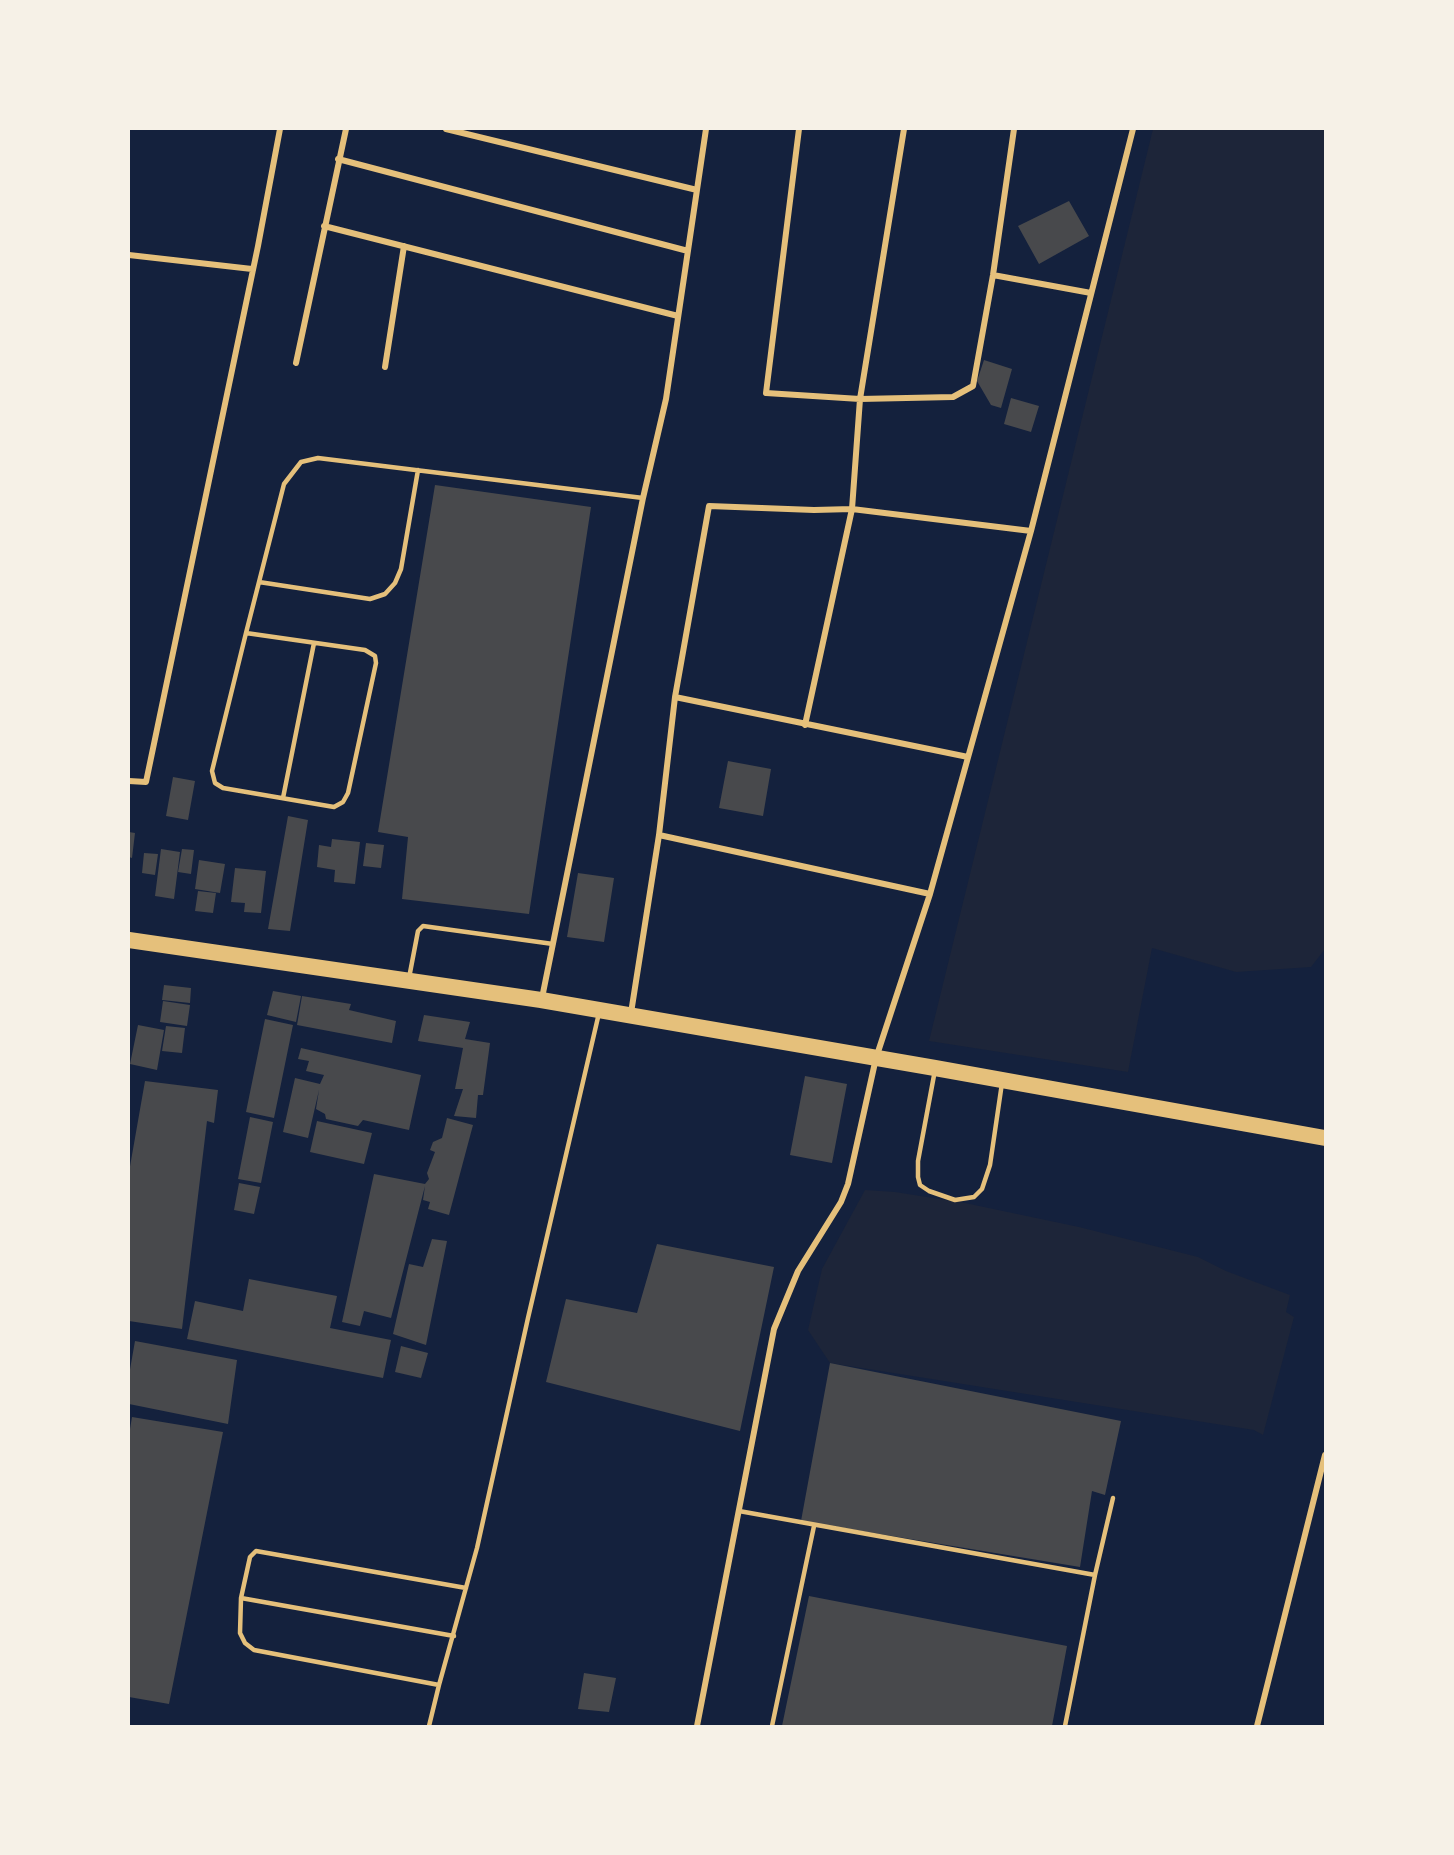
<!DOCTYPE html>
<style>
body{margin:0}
#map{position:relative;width:1454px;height:1855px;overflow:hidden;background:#14213d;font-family:Roboto,sans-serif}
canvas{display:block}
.frame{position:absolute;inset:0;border:130px solid #f6f1e7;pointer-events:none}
</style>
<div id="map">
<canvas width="1454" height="1855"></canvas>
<div class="frame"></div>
</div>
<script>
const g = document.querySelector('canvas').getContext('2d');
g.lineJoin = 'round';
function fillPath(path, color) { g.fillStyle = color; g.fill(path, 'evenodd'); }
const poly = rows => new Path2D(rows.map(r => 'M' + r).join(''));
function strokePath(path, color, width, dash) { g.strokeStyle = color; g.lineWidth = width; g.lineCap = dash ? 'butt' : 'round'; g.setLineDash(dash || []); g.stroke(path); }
fillPath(poly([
 [1153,129,1325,129,1325,949,1311,967,1236,972,1152,948,1128,1072,929,1041],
 [865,1190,895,1192,965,1203,1079,1227,1198,1257,1226,1271,1290,1295,1286,1312,1294,1317,1263,1435,1254,1430,830,1363,808,1330,822,1269]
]), '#1d2539');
fillPath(poly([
 [1069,201,1089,236,1039,264,1018,226],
 [984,360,1012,369,1001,408,991,405,977,381],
 [1011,398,1039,406,1031,432,1004,424],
 [435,485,591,507,529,914,402,899,408,837,378,832],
 [728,761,771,769,763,816,719,808],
 [173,777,195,781,188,820,166,816],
 [288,816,308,820,290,931,268,929],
 [129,832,135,833,132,858,129,857],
 [332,839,360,842,355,884,334,882,335,870,317,867,319,845,331,847],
 [366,843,384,845,381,868,363,866],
 [161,849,180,852,174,899,155,896],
 [182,849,194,850,191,874,178,872],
 [144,853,158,854,155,875,142,873],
 [199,860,225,864,220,893,195,889],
 [235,868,266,871,261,913,244,912,245,903,231,902],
 [578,873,614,878,604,942,567,937],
 [198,891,216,893,213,913,195,911],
 [164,985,191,988,190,1003,162,1000],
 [273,991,301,996,296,1022,267,1015],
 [302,996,351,1004,349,1010,396,1021,392,1043,297,1025],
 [163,1001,190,1005,187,1026,160,1022],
 [424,1015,470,1022,465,1039,490,1043,483,1095,478,1095,476,1118,454,1116,463,1089,455,1089,463,1048,418,1041],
 [265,1019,293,1025,274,1118,246,1112],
 [138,1025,164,1030,157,1070,130,1064],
 [166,1026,185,1028,182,1053,162,1051],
 [301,1048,421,1075,409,1130,363,1120,358,1126,326,1119,325,1114,316,1109,319,1090,308,1138,283,1132,295,1078,320,1084,324,1075,306,1071,309,1061,298,1059],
 [805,1076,847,1084,832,1163,790,1155],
 [145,1081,218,1090,214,1123,207,1121,182,1329,129,1321,129,1172],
 [250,1117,273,1122,261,1183,238,1179],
 [447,1118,473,1125,449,1215,428,1209,430,1202,423,1200,425,1186,391,1318,364,1311,360,1326,342,1322,374,1174,425,1184,429,1179,427,1173,435,1152,430,1150,433,1142,442,1138],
 [317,1121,372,1133,364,1164,310,1152],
 [239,1183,260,1187,254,1214,234,1210],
 [432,1239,447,1241,426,1345,393,1334,409,1264,423,1267],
 [657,1244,774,1267,740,1431,546,1382,566,1299,637,1313],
 [249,1279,337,1296,330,1328,391,1340,383,1378,187,1339,195,1301,243,1311],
 [135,1341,237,1360,228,1424,129,1404,129,1375],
 [401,1346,428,1353,421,1378,395,1372],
 [830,1363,1121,1421,1105,1495,1092,1491,1080,1567,801,1521],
 [132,1417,223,1432,169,1704,129,1697,129,1435],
 [809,1596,1067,1646,1052,1726,782,1726],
 [584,1673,616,1678,609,1712,578,1709]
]), '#48494c');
strokePath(poly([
 [259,582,370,599,385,594,395,583,401,569,418,470],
 [246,633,365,650,375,656,376,663,348,793,343,802,334,807,223,788,215,783,212,771,246,633,284,484,301,462,318,458,643,498],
 [283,798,314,643],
 [409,978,418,931,423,926,553,944],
 [935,1070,918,1161,918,1177,920,1185,929,1191,955,1200,974,1197,982,1189,990,1165,1002,1083],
 [739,1511,1095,1575],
 [241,1598,454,1636],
 [439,1685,254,1650,245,1643,240,1633,241,1598,250,1557,256,1551,466,1588],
 [429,1726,439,1685,477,1548,528,1318,599,1013],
 [772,1726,814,1526],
 [1065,1726,1095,1575,1113,1498]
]), '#e5c07b', 4.5);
strokePath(poly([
 [446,129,697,190],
 [799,129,766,393,860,399,953,397,973,386,993,275,1014,129],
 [338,159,688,251],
 [324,226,678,316],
 [129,255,252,269],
 [993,275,1091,293],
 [296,363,346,129],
 [385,367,404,246],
 [675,697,968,757],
 [805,725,852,509,860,399,904,129],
 [129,781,146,782,258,246,280,129],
 [659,835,930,894],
 [542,998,643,498,666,399,706,129],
 [631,1013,659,835,675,697,709,506,814,510,852,509,1031,531],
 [697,1726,774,1329,798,1271,841,1202,848,1184,876,1058,930,894,1031,531,1133,129],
 [1257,1726,1325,1455]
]), '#e5c07b', 6);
strokePath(poly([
 [129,940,541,1000,935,1068,1325,1138]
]), '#e5c07b', 16);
</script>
